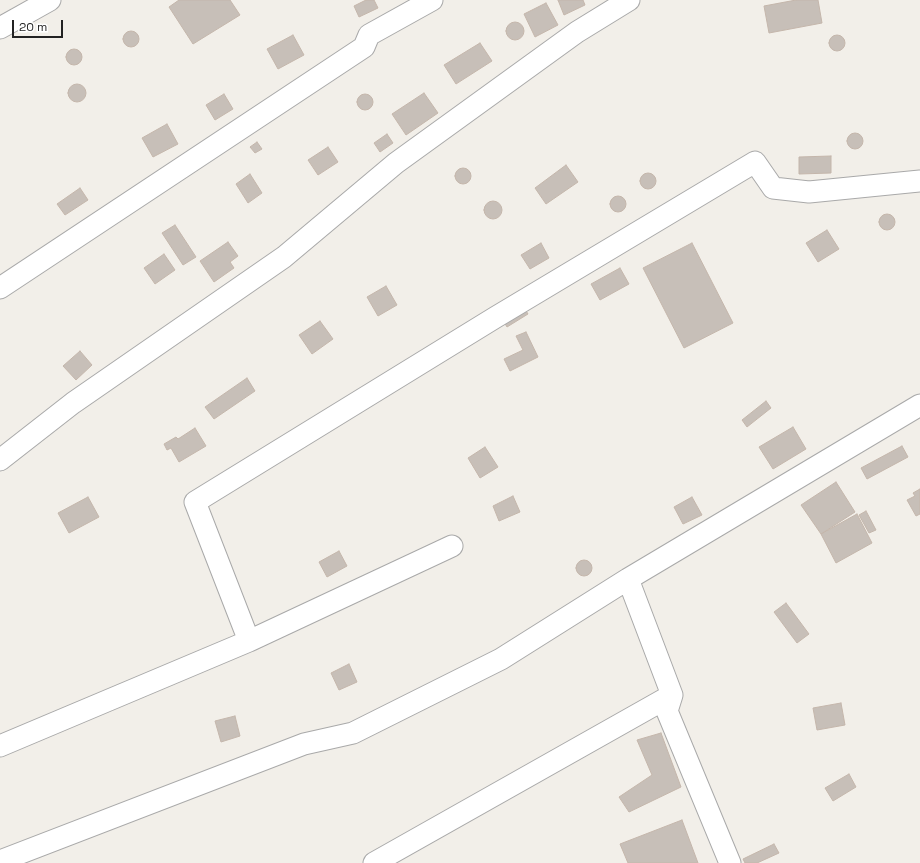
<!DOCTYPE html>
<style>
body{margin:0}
#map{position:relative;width:920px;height:863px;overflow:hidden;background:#f2efe9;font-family:"Space Grotesk",sans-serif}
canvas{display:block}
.scale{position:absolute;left:12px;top:20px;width:51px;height:18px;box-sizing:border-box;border:2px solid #222;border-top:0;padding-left:5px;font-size:12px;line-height:14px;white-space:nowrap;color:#222;-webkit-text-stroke:3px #fff;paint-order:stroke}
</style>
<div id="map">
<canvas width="920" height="863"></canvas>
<div class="scale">20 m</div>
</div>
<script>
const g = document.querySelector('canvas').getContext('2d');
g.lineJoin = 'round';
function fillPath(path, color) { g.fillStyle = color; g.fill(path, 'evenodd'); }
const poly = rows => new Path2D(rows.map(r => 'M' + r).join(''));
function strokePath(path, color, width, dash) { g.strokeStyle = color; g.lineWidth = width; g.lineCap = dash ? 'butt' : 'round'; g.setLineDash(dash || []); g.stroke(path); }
const building = poly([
 [179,0,230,0,240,15,193,44,169,7,179,0],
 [366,0,374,0,378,8,359,17,354,6,366,0],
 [558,0,583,0,585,5,564,15,558,0],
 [796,0,818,0,822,23,769,33,764,6,796,0],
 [546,3,558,25,535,37,524,14,546,3],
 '506 31a9 9 0 1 1 18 0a9 9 0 1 1-18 0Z',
 '123 39a8 8 0 1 1 16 0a8 8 0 1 1-16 0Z',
 '829 43a8 8 0 1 1 16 0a8 8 0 1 1-16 0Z',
 [293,35,304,55,278,69,267,49,293,35],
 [480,43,492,61,456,84,444,65,480,43],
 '66 57a8 8 0 1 1 16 0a8 8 0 1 1-16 0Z',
 '68 93a9 9 0 1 1 18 0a9 9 0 1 1-18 0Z',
 [424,93,438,113,406,135,392,114,424,93],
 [224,94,233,109,215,120,206,105,224,94],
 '357 102a8 8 0 1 1 16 0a8 8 0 1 1-16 0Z',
 [167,124,178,144,153,157,142,138,167,124],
 '847 141a8 8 0 1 1 16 0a8 8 0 1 1-16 0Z',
 [387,134,393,143,380,152,374,143,387,134],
 [257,142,262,149,255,153,250,147,257,142],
 [328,147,338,162,318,175,308,160,328,147],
 [831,156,831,173,799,174,799,157,831,156],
 [566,165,578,182,546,204,535,188,566,165],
 '455 176a8 8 0 1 1 16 0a8 8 0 1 1-16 0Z',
 '640 181a8 8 0 1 1 16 0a8 8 0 1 1-16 0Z',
 [250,174,262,193,248,203,236,184,250,174],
 [80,188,88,200,65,215,57,204,80,188],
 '610 204a8 8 0 1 1 16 0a8 8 0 1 1-16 0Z',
 '484 210a9 9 0 1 1 18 0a9 9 0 1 1-18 0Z',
 '879 222a8 8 0 1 1 16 0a8 8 0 1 1-16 0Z',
 [175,225,196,257,183,265,162,233,175,225],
 [827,230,839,249,818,262,806,243,827,230],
 [228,242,238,256,230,262,234,268,214,282,200,261,228,242],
 [541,243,549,258,530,269,521,255,541,243],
 [692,243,733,323,684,348,643,268,692,243],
 [164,254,175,270,155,284,144,268,164,254],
 [620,268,629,284,600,300,591,284,620,268],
 [386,286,397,305,378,316,367,297,386,286],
 [522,304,528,314,507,327,501,317,522,304],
 [320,321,333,339,312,354,299,335,320,321],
 [526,332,538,357,510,371,504,359,523,350,516,336,526,332],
 [80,351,92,365,76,380,63,366,80,351],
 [247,378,255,391,214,419,205,407,247,378],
 [766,401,771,408,747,427,742,420,766,401],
 [793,427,806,449,773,469,759,447,793,427],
 [195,428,206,446,179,462,171,448,167,450,164,444,176,437,178,439,195,428],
 [902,446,908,457,867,479,861,468,902,446],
 [485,447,498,467,480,478,468,458,485,447],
 [836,482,855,512,821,534,801,505,836,482],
 [920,489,920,514,916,516,907,500,915,496,913,493,920,489],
 [513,496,520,512,499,521,493,506,513,496],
 [88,497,99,517,69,533,58,513,88,497],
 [692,497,702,515,683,524,674,507,692,497],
 [866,511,876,530,869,533,859,515,866,511],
 [857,514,872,543,836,563,821,534,857,514],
 [339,551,347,566,327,577,319,562,339,551],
 '576 568a8 8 0 1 1 16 0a8 8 0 1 1-16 0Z',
 [786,603,809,634,797,643,774,612,786,603],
 [349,664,357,682,339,690,331,673,349,664],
 [841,703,845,725,817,730,813,708,841,703],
 [235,716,240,736,221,742,215,721,235,716],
 [661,733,681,787,629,812,619,797,652,775,637,740,661,733],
 [849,774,856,787,833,801,825,788,849,774],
 [682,820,698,863,628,863,620,844,682,820],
 [774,844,779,853,757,863,745,863,743,859,774,844]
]);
fillPath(building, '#c7bfb8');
strokePath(building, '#c4b6ab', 1);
const minor = poly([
 [0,28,50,0],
 [0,288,364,47,369,35,432,0],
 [0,460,73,403,284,257,396,163,577,32,629,0],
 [628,579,672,695,667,711,730,863],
 [249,641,195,502,496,317,755,162,773,188,809,192,920,181],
 [0,746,249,641,452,546],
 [0,861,304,744,353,733,501,659,628,579,920,405],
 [374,863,672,695]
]);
strokePath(minor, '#a9a9a9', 23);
strokePath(minor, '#fff', 21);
</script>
